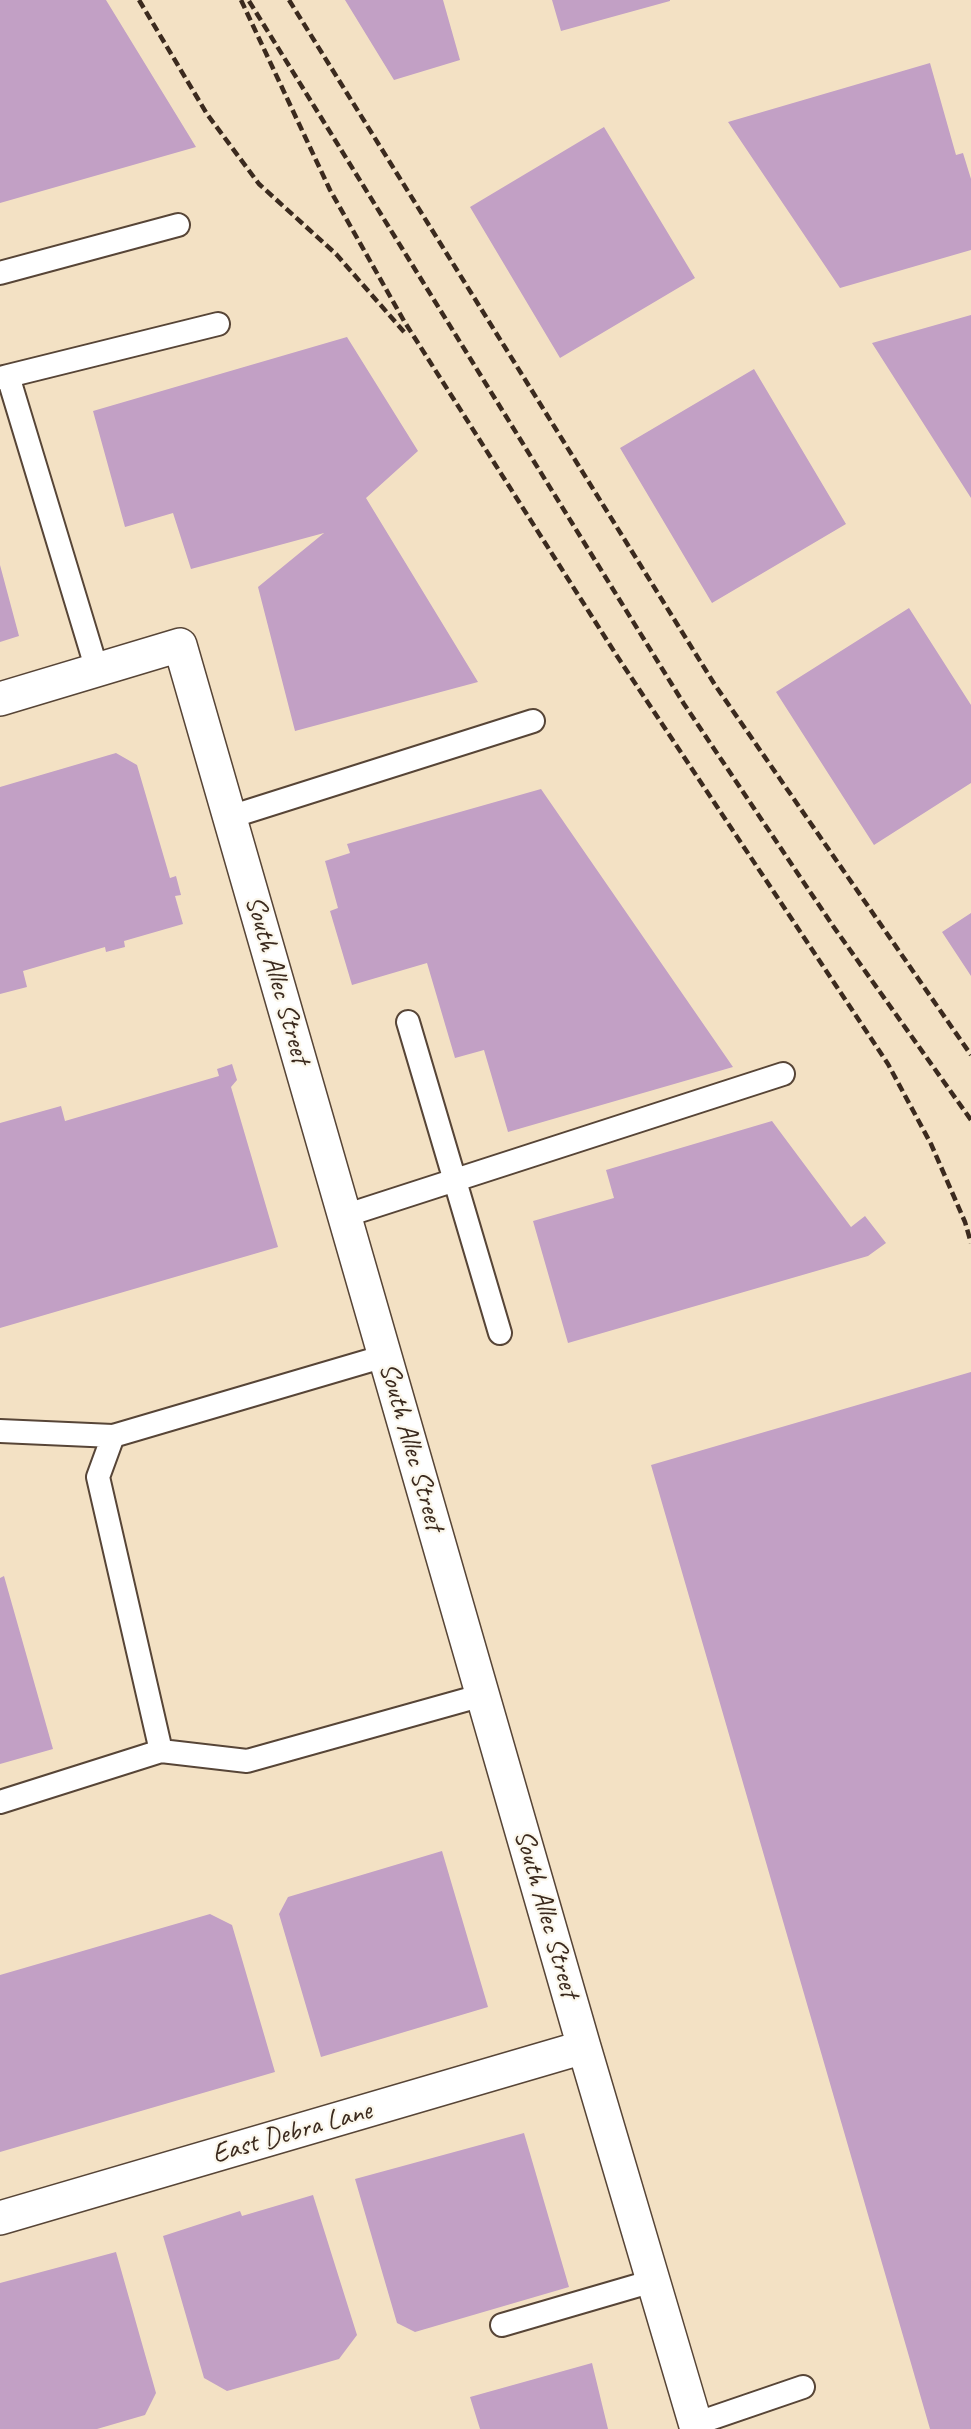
<!DOCTYPE html>
<style>
body{margin:0}
canvas{display:block;background:#f3e1c4}
</style>
<canvas width="971" height="2429"></canvas>
<script>
const g = document.querySelector('canvas').getContext('2d');
g.lineJoin = 'round';
function fillPath(path, color) { g.fillStyle = color; g.fill(path, 'evenodd'); }
const poly = rows => new Path2D(rows.map(r => 'M' + r).join(''));
function strokePath(path, color, width, dash) { g.strokeStyle = color; g.lineWidth = width; g.lineCap = dash ? 'butt' : 'round'; g.setLineDash(dash || []); g.stroke(path); }
function label(font, color, halo, rows, align = 'center') {
  g.font = font + ' Caveat,sans-serif'; g.lineWidth = 4.5; g.setLineDash([]); g.textBaseline = 'middle'; g.strokeStyle = halo; g.fillStyle = color; for (const [text, x, y, turn = 0] of rows) {
    g.save(); g.translate(x, y); g.rotate((+turn || 0) * Math.PI / 180); g.textAlign = isNaN(turn) ? turn : align; if (halo) g.strokeText(text, 0, 0); g.fillText(text, 0, 0); g.restore();
  }
}
fillPath(poly([
 [0,0,106,0,196,147,0,203],
 [345,0,443,0,460,60,394,80],
 [552,0,670,0,670,1,561,31],
 [930,63,956,155,963,153,971,179,971,250,840,288,728,122],
 [604,127,695,278,560,358,470,207],
 [971,315,971,498,872,343],
 [347,337,418,451,366,498,478,682,295,731,258,587,324,533,191,569,173,513,125,527,93,411],
 [754,369,846,524,712,603,620,448],
 [0,565,19,636,0,642],
 [909,608,971,705,971,783,874,845,776,692],
 [116,753,137,765,170,878,176,876,181,895,175,896,183,924,124,941,125,947,106,952,105,947,23,971,27,987,0,994,0,787],
 [541,789,733,1067,508,1132,484,1050,455,1058,427,963,352,985,330,911,338,908,325,861,350,853,347,844],
 [971,913,971,976,942,932],
 [232,1064,237,1080,231,1087,278,1247,0,1328,0,1123,61,1106,65,1121,219,1076,217,1069],
 [772,1121,851,1227,865,1216,886,1243,868,1256,568,1343,533,1221,614,1198,606,1170],
 [971,1372,971,2429,930,2429,651,1465],
 [4,1576,53,1749,0,1764,0,1578],
 [442,1851,488,2007,321,2057,279,1914,288,1897],
 [210,1914,232,1925,275,2072,0,2152,0,1975],
 [524,2133,569,2287,415,2332,397,2323,355,2179],
 [313,2195,357,2335,339,2359,227,2391,204,2378,163,2236,240,2211,242,2216],
 [116,2252,156,2393,145,2415,97,2429,0,2429,0,2283],
 [592,2363,608,2429,480,2429,470,2397]
]), '#c2a0c5');
const lane = poly([
 [0,273,178,225],
 [8,376,218,324],
 [0,378,8,376,97,670],
 [230,817,533,721],
 [408,1022,500,1333],
 [344,1216,783,1074],
 [385,1356,113,1436,98,1477,161,1751,247,1761,483,1695],
 [0,1431,113,1436],
 [0,1802,161,1751],
 [502,2325,653,2281],
 [695,2424,803,2387]
]);
const street = poly([
 [0,699,180,645,584,2047,697,2429],
 [0,2218,584,2047]
]);
strokePath(lane, '#574537', 26);
strokePath(street, '#574537', 36);
strokePath(lane, '#fff', 22);
strokePath(street, '#fff', 33);
strokePath(poly([
 [139,0,207,114,259,184,336,254,405,333],
 [241,0,330,190,404,321,617,656,888,1064,931,1144,965,1222,971,1243],
 [289,0,715,685,971,1055],
 [249,1,684,704,833,926,971,1120]
]), '#3b2a1e', 4.5, [9, 4.5]);
label('28px', '#3b2a1e', '#fbf7ec', [
 ["South Allec Street",277,980,74],
 ["South Allec Street",411,1447,74],
 ["South Allec Street",546,1914,74],
 ["East Debra Lane",292,2133,-16]
]);
</script>
